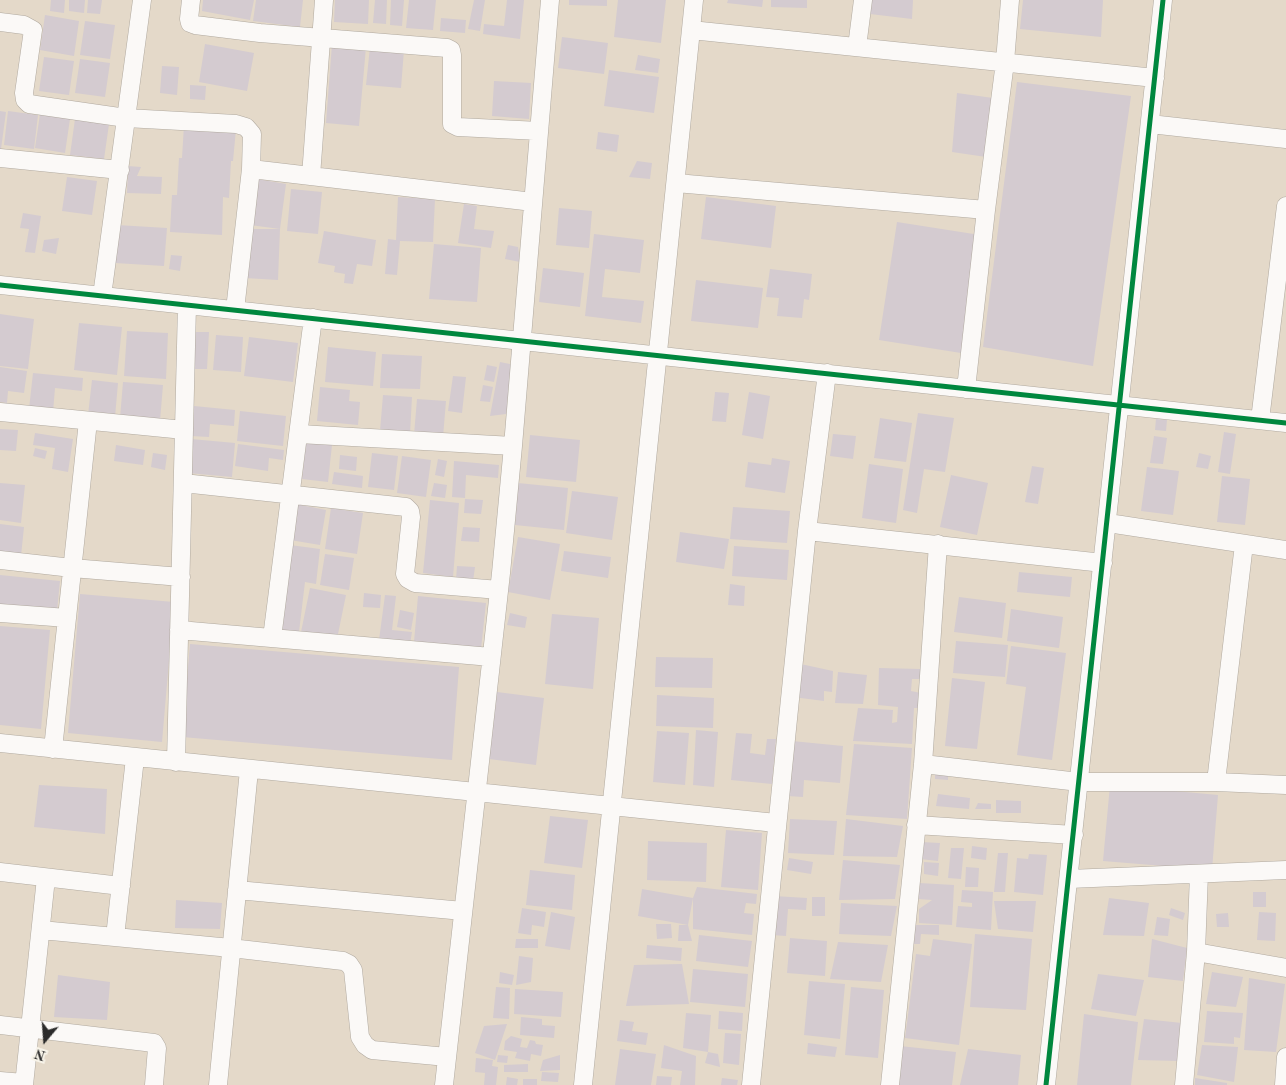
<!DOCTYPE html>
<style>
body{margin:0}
#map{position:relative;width:1286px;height:1085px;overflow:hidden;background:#e4d9c9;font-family:"Old Standard TT",serif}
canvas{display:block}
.north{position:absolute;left:20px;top:1015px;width:50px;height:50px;-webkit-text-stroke:4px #f7f3e8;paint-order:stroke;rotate:198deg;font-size:14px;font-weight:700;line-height:20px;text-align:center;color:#2b2b2b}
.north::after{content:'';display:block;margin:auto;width:18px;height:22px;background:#2b2b2b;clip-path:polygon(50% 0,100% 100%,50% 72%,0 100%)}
</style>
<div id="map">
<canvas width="1286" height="1085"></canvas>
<div class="north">N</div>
</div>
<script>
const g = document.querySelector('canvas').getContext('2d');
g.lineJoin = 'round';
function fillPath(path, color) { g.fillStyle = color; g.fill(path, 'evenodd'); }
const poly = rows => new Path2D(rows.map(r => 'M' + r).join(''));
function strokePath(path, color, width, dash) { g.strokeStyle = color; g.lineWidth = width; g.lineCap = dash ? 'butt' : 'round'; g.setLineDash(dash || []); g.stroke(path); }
fillPath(poly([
 [51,0,65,0,64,13,50,11],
 [69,0,85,0,84,13,69,11],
 [88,0,102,0,100,14,87,13],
 [203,0,254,0,250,20,202,11],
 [256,0,303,0,300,27,253,21],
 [335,0,369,0,368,24,334,22],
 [375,0,387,0,386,24,373,23],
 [391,0,404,0,402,26,390,25],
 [409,0,436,0,433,30,406,28],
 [474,0,485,0,480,31,468,29],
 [507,0,524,0,520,39,483,34,484,24,504,26],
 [569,0,607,0,607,6,569,5],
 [618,0,666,0,661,43,614,37],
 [728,0,763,0,762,7,727,3],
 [771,0,807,0,807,8,771,7],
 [871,0,913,0,912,19,870,14],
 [1023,0,1103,0,1101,37,1020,29],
 [45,15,79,21,74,56,40,50],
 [441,18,466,20,465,33,440,31],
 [85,21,115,25,110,59,80,55],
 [562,37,608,43,604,74,558,68],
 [205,44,254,53,247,91,199,82],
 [332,44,366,47,359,126,326,123],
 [370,47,404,50,401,88,366,85],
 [638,55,660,59,658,73,635,70],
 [44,57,74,61,69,95,39,91],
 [80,59,110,63,105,97,75,93],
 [162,66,179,67,177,95,160,93],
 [609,70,659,77,654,113,604,106],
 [494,81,531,83,529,119,492,116],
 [1017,82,1131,96,1093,366,983,347],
 [190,85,206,86,205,100,190,99],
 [957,93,993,98,993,158,952,152],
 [0,111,6,112,1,149,0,149],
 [8,111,38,115,34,149,4,145],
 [40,114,70,119,65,153,35,148],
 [75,119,109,124,104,159,70,155],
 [184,125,236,129,233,161,231,161,229,198,223,197,222,235,170,232,172,195,177,195,179,158,182,158],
 [598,132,619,135,617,152,596,149],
 [637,161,652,163,650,179,629,177],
 [128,166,141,167,137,176,162,177,161,194,127,193],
 [67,177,97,181,92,215,62,211],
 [257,179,286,184,280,229,278,280,245,278,248,229,280,229,250,225],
 [291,189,322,192,318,234,287,231],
 [398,197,435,199,433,242,400,241,397,275,385,274,388,239,396,240],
 [706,197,776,206,771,248,701,239],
 [464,204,477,206,474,229,494,231,491,248,458,243],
 [559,208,592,211,589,248,556,245],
 [23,213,41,216,35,253,25,252,29,229,20,228],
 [897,222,980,235,961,353,879,340],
 [117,225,167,228,164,266,115,263],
 [324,231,376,240,372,266,357,264,353,284,344,283,345,274,334,272,335,266,318,263],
 [594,234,644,240,640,273,605,269,602,297,644,301,641,323,585,316],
 [59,238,56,254,42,251,44,240],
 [434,244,481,248,477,302,429,299],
 [508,245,518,247,520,262,505,259],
 [171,255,182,256,180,271,169,269],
 [543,268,584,273,580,307,539,302],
 [770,269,812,274,809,300,804,299,802,318,777,316,779,298,766,297],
 [696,280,763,288,758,328,691,321],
 [0,314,34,319,28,369,0,366],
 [79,323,122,327,117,375,74,370],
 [127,331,168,333,166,379,124,376],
 [195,332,209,332,207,369,193,369],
 [216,335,243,337,241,372,213,370],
 [249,337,298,343,293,382,244,376],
 [328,347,376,352,373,386,325,382],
 [382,354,422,356,420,389,380,388],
 [500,362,515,365,506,414,490,416],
 [487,365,497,367,494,382,484,380],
 [0,367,27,371,24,393,8,391,7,403,0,402],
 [33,373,83,378,82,391,55,388,53,412,29,409],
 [453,376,466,377,462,413,448,411],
 [92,380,118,383,115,417,88,415],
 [123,382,163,385,160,421,120,418],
 [483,385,493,387,490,402,480,401],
 [320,387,350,390,349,401,360,402,358,425,317,421],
 [715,392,729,393,726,422,712,421],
 [749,392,770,396,763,439,742,435],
 [383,395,412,397,410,434,380,431],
 [417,399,446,401,443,437,414,435],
 [194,406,235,410,234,426,210,424,209,437,191,436],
 [240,411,286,416,283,446,237,441],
 [918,413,954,418,945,472,924,469,917,513,903,510],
 [880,418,912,423,906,462,874,458],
 [1156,419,1167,420,1166,431,1155,430],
 [0,429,18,430,16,451,0,450],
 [1224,432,1236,434,1230,474,1218,472],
 [35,433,73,439,68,472,52,469,55,448,33,445],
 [833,434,856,436,853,459,830,456],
 [530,435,580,440,576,482,526,477],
 [1154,436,1167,438,1163,464,1150,463],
 [191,439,235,443,232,477,188,473],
 [306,442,332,445,328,482,302,479],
 [238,444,284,450,283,460,269,458,268,471,235,466],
 [116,445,145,450,143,465,114,461],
 [35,448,47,451,45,459,33,456],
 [153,453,167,455,165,470,151,467],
 [372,453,398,456,394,490,368,487],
 [1199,453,1211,456,1208,469,1196,467],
 [340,455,357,457,356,471,339,469],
 [402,456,431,460,426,497,397,493],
 [772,458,790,461,785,493,745,487,748,462,771,465],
 [438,459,447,461,444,477,435,475],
 [454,461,499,465,498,478,466,475,465,498,452,497],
 [869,464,903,469,896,523,862,518],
 [1032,466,1044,468,1038,504,1025,502],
 [1147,467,1179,471,1173,515,1141,511],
 [334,472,363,476,362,488,332,484],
 [951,475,988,483,977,535,940,527],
 [1222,476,1250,479,1245,525,1217,522],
 [0,483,25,485,21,523,0,520],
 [434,483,447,485,445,498,431,496],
 [518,483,568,488,564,530,515,525],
 [572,491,618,497,612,540,566,533],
 [465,499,483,500,481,514,464,513],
 [430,500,459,503,453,577,423,573],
 [296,504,326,510,320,545,290,540],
 [733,507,790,511,787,543,730,539],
 [331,508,363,513,357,554,325,549],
 [0,524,24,527,21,556,0,553],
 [463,527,480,528,479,542,461,541],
 [680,532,729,539,724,569,676,562],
 [518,537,560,544,550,600,508,592],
 [290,545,320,549,316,584,305,582,299,632,280,630],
 [734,546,789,550,787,580,732,576],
 [564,551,611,557,608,578,561,571],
 [325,554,354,558,349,590,320,585],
 [457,566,475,567,473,581,456,580],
 [1019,572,1072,577,1070,597,1017,592],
 [0,575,60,581,57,611,0,606],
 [730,584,745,586,744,606,728,605],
 [310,588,346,595,337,639,301,632],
 [364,593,381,595,380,608,363,607],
 [80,594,174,602,162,742,68,733],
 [385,595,396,596,392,630,412,632,410,644,379,640],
 [418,596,486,603,481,649,414,642],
 [959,597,1006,603,1002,638,954,632],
 [1011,609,1063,617,1059,648,1007,641],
 [400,610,414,613,411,630,397,627],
 [510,613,527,617,525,628,507,625],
 [552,614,599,618,593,689,545,684],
 [0,626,50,630,41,729,0,725],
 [956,641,1008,645,1005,677,953,673],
 [190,644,459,667,452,760,182,737],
 [1011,646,1066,653,1052,760,1017,755,1026,687,1006,684],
 [656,657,713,658,712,688,655,687],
 [796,663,833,671,832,692,824,691,824,701,793,697],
 [879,668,921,669,920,679,912,679,911,691,921,693,920,708,914,708,912,744,853,741,858,708,893,710,892,723,897,722,898,707,878,705],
 [838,672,867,675,863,704,835,703],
 [952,678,985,682,977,749,945,746],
 [497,692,544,698,536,765,489,759],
 [657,695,714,698,713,728,656,726],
 [696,730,718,732,714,787,693,785],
 [657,731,689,733,685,785,653,782],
 [736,733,752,734,750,753,765,755,767,739,776,739,772,784,731,780],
 [792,741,843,746,840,783,804,780,803,797,787,796],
 [854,744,912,748,907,819,846,815],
 [935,769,948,770,948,780,935,779],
 [39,785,107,789,105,834,34,827],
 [1110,785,1218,795,1212,870,1103,861],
 [938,794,970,798,969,809,936,806],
 [996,800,1021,801,1021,813,996,813],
 [978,803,991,804,991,809,975,809],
 [550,816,588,820,582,868,544,863],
 [790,819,837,821,834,855,788,853],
 [846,819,903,826,897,857,843,856],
 [726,830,762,833,758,890,721,887],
 [648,841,707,843,706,882,647,880],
 [921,842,940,843,938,861,920,859],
 [972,846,987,848,986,860,971,858],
 [951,848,964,848,961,879,948,878],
 [998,853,1008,853,1005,892,994,892],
 [1029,854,1047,855,1043,895,1014,892,1017,858,1028,859],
 [789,858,813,862,811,874,787,870],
 [843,860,900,865,895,899,839,900],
 [924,862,939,863,938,876,924,874],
 [966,867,979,868,978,887,965,887],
 [530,870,575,875,572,910,526,905],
 [919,883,954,885,952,925,919,923,919,909,932,900,918,899],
 [697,887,757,894,756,904,746,903,744,913,754,914,752,935,693,929,693,898],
 [642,889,693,898,688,925,638,916],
 [962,890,993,892,991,930,956,927,958,906,972,907,972,903,961,902],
 [1253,892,1266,892,1266,907,1253,907],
 [774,896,807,898,806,910,788,909,786,936,771,935],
 [812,897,825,897,825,916,812,916],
 [1109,898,1149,903,1144,936,1103,935],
 [176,900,222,903,220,929,175,928],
 [994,901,1036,901,1033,932,998,929],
 [841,903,897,906,891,936,839,934],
 [522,908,546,912,544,927,532,925,531,935,518,933],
 [1171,908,1185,913,1183,920,1169,915],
 [551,912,575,917,570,950,545,946],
 [1259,912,1276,913,1275,941,1257,940],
 [1228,913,1229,927,1217,927,1216,914],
 [1157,917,1170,919,1168,936,1154,935],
 [656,924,671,924,672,938,657,939],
 [679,925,688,925,692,941,678,941],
 [915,925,939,925,939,935,921,934,920,944,914,944],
 [975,934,1032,939,1026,1010,970,1007],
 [699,935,752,941,748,967,696,961],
 [790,938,827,941,825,976,787,973],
 [516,939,538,939,538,948,515,948],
 [933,939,972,944,959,1045,905,1038,916,954,930,956],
 [1152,939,1187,948,1183,981,1148,977],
 [838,942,888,945,881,982,830,979],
 [647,945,682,948,681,961,646,958],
 [519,956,533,958,531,982,516,985],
 [682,964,689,1004,626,1006,634,965],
 [693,969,748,974,745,1007,690,1002],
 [500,972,514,975,512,985,499,983],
 [1212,972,1243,977,1236,1007,1206,1004],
 [1098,974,1144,980,1136,1016,1091,1009],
 [58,975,110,982,107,1020,54,1017],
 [1249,978,1285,984,1276,1052,1244,1050],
 [809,981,845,984,840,1039,804,1035],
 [496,987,510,988,509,1019,493,1018],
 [851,987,884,990,878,1058,845,1055],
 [515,989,563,992,561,1017,514,1014],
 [719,1011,743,1013,742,1031,718,1029],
 [1207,1011,1243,1013,1240,1038,1234,1037,1234,1044,1204,1042],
 [686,1013,711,1015,708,1052,718,1054,720,1067,705,1063,708,1052,683,1048],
 [1084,1014,1138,1022,1131,1085,1077,1085],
 [521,1017,542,1019,542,1025,555,1026,554,1038,520,1035],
 [1144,1019,1182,1023,1179,1061,1138,1060],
 [620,1020,634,1022,632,1031,648,1033,646,1045,617,1041],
 [507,1024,495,1060,475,1053,484,1026],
 [725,1033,741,1034,739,1065,723,1063],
 [511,1036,522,1039,520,1047,527,1048,530,1040,535,1041,536,1044,543,1045,541,1056,531,1054,530,1061,515,1058,517,1052,504,1050,505,1041],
 [808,1043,837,1047,835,1057,807,1054],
 [664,1045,696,1056,695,1085,680,1085,682,1071,661,1068],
 [1202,1045,1238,1047,1234,1082,1197,1075],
 [900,1046,956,1052,952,1085,896,1085],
 [620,1049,656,1054,651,1085,615,1085],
 [968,1049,1021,1055,1018,1085,960,1085],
 [498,1055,508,1056,507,1063,497,1062],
 [560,1055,560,1070,540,1071,543,1060],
 [476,1058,493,1060,492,1066,498,1067,496,1085,484,1085,485,1073,475,1072],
 [528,1064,528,1072,504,1072,504,1065],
 [542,1072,559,1073,558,1082,541,1081],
 [657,1076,672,1077,671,1085,656,1085],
 [507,1077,518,1079,517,1085,506,1085],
 [722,1078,738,1080,737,1085,721,1085],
 [1195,1078,1227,1083,1227,1085,1195,1085],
 [523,1079,537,1079,537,1085,523,1085]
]), '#d4cbd0');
const street = poly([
 [191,0,189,19,190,23,195,25,260,33,447,48,451,50,452,55,452,124,458,127,539,131],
 [0,22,24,25,33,30,24,93,25,100,29,104,126,118,236,124,246,127,252,134,251,169,235,310],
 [691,30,1155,78],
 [857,47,863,0],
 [1150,124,1286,139],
 [0,158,120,170],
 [251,169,533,202],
 [311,176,324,0],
 [676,183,986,210],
 [0,285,1286,423],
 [102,296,142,0],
 [966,389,986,210,1005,62,1010,0],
 [0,412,184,430],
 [1260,420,1286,206],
 [299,434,513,446],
 [183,483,406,507,410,511,411,517,405,574,408,579,415,583,499,590],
 [1108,523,1286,550],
 [807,531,1103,563],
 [0,560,72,568,181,577],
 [0,613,67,618],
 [179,630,491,657],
 [272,638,313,318],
 [0,743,776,823],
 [53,749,88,421],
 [176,762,187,305],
 [923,764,1079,782,1216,782,1286,785],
 [1216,782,1244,544],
 [916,825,1074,835],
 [0,872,121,886],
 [1069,879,1286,870],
 [237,890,463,911],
 [41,930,231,948,343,961,349,964,353,970,360,1037,365,1045,372,1050,447,1057],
 [115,937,135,758],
 [1196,952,1286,968],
 [0,1025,154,1043,157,1048,154,1085],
 [0,1081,24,1083],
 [24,1085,46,878],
 [218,1085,249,770],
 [444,1085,501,573,513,446,550,0],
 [583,1085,694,0],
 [751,1085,807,531,827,373],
 [890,1085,923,764,938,544],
 [1046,1085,1163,0],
 [1184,1085,1196,952,1199,874],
 [1284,1085,1286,1057]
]);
strokePath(street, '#b0a99f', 19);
strokePath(street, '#fbf9f7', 18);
strokePath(poly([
 [0,285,1286,423],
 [1046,1085,1163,0]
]), '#00873e', 5);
</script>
